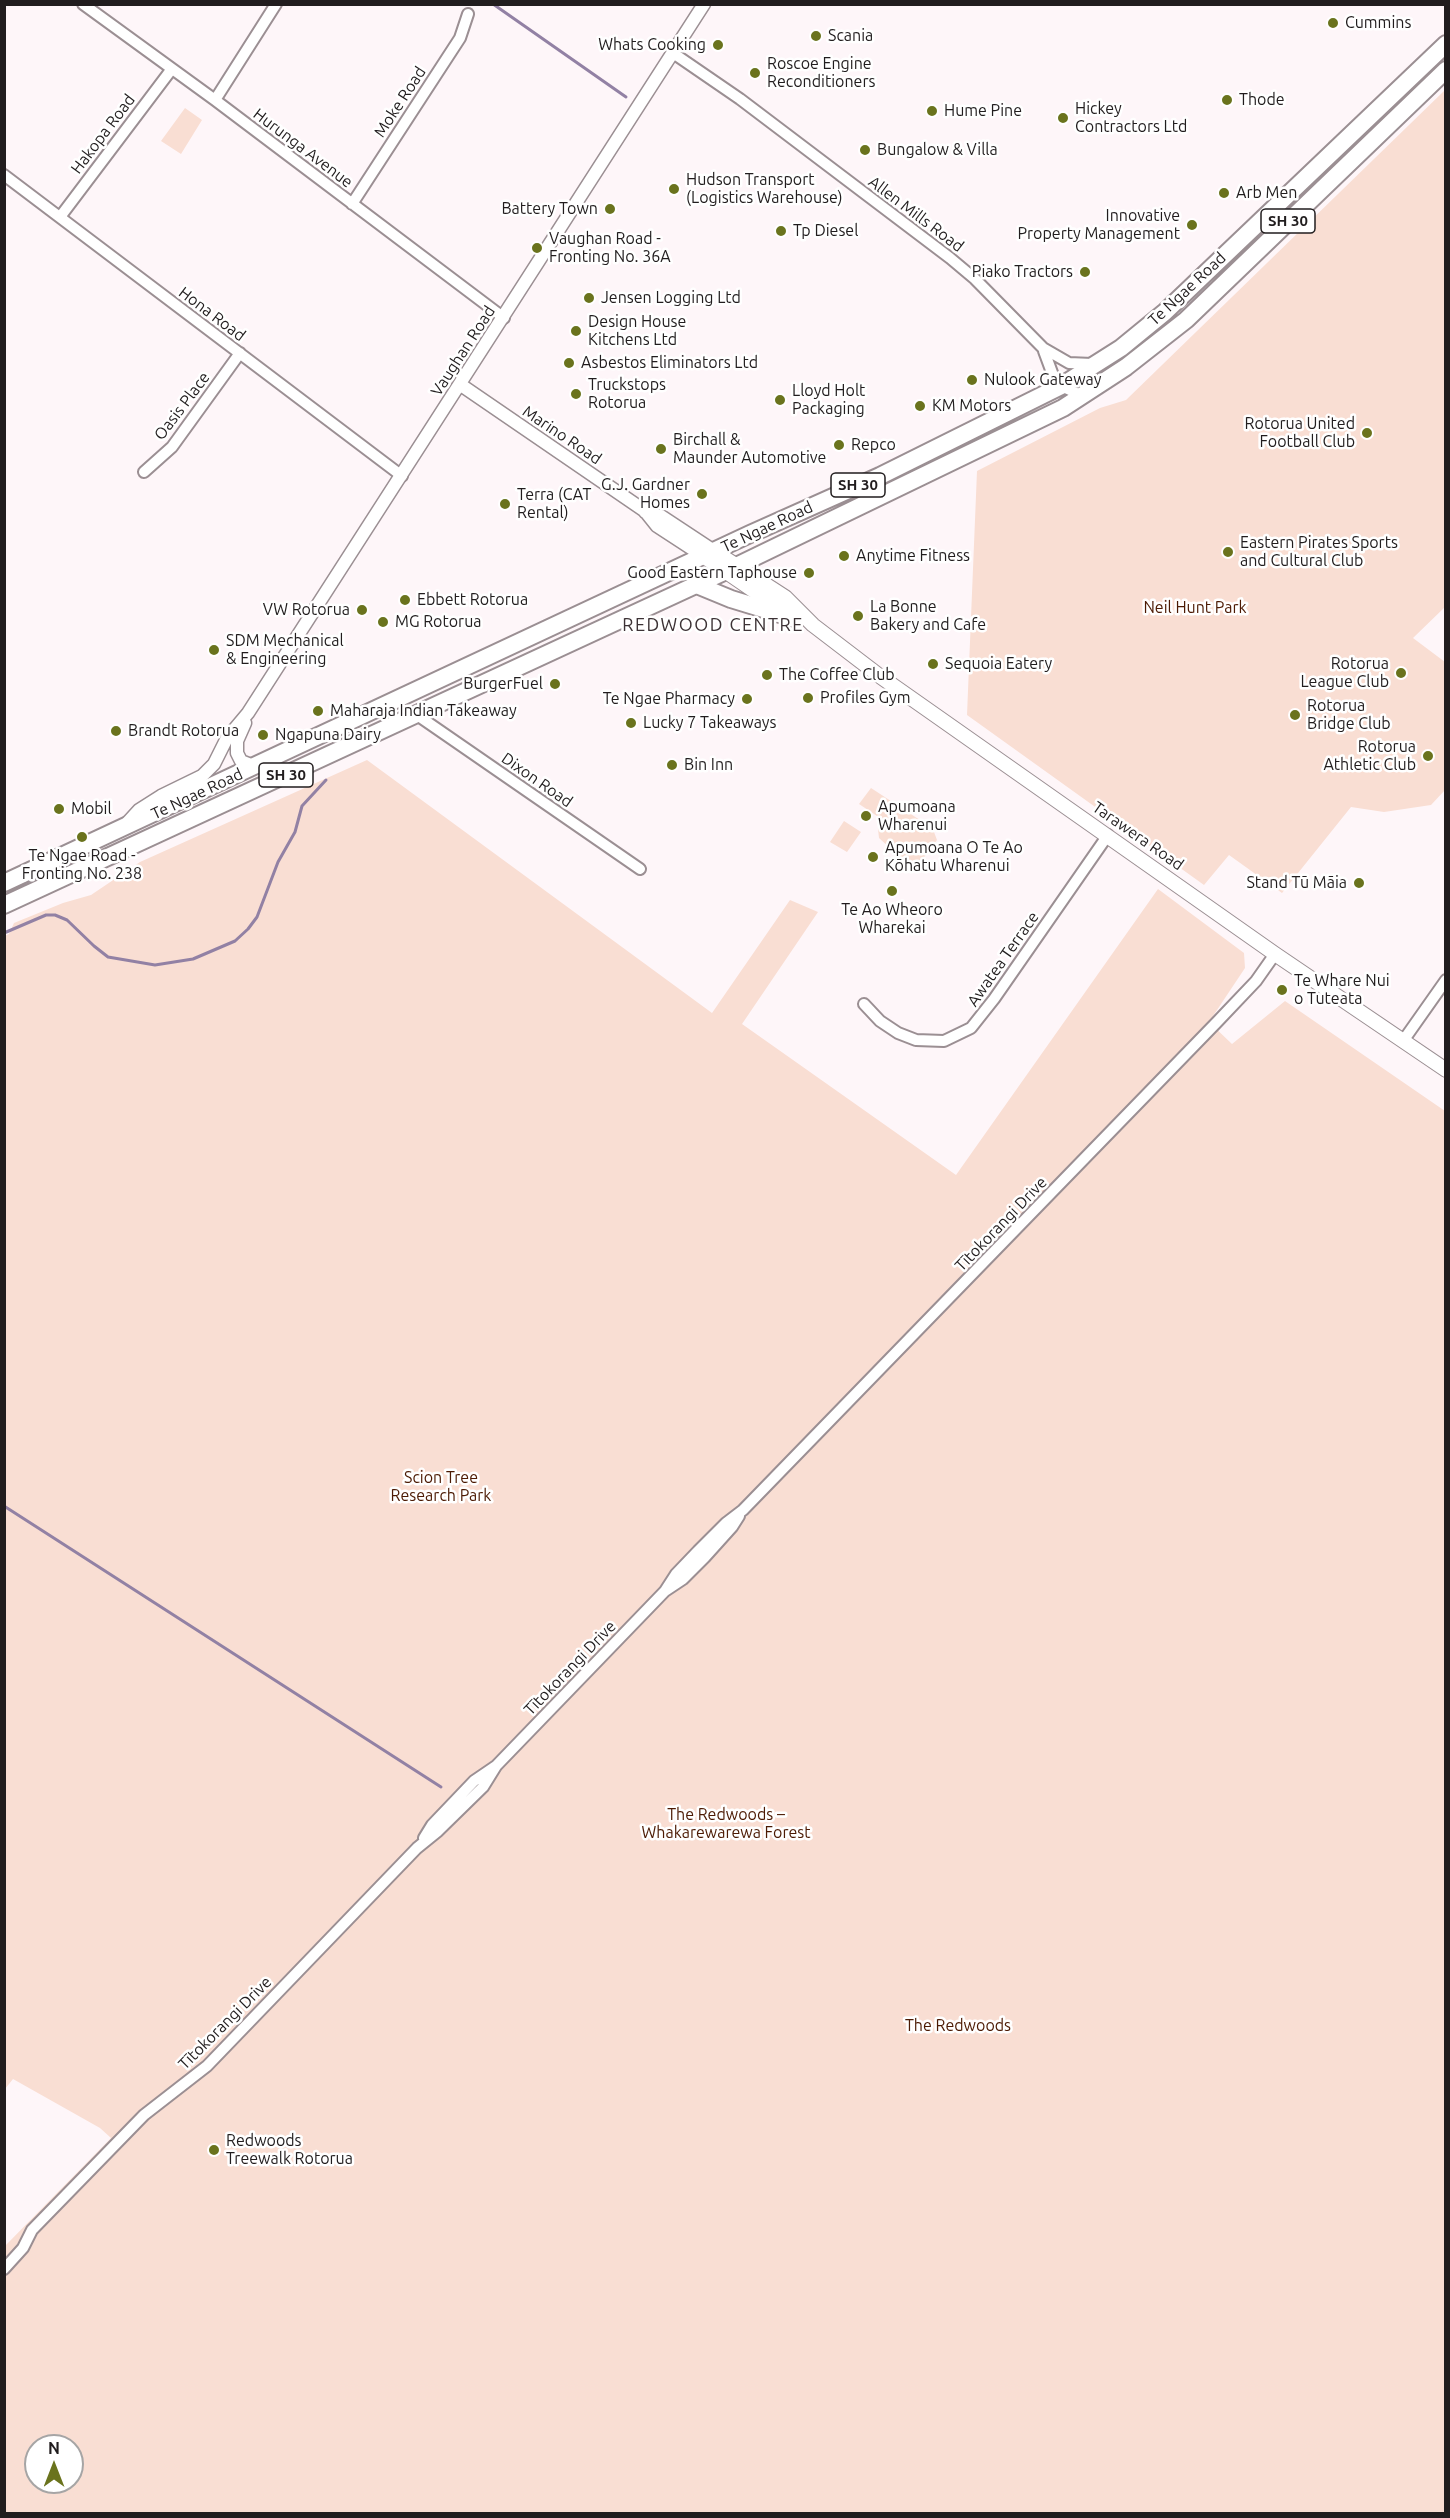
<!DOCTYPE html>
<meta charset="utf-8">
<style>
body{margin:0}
#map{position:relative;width:1450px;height:2518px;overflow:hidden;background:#fef6f9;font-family:Ubuntu,sans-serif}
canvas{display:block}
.frame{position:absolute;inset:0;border:6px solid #211d1e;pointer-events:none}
.north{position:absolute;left:24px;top:2434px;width:60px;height:60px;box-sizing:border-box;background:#fff;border:2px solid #a6a5a5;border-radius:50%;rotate:0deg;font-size:16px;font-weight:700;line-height:24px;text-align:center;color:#211d1e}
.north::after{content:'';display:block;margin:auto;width:21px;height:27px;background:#6a731d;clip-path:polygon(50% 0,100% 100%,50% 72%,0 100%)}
</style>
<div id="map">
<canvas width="1450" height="2518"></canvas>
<div class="frame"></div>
<div class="north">N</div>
</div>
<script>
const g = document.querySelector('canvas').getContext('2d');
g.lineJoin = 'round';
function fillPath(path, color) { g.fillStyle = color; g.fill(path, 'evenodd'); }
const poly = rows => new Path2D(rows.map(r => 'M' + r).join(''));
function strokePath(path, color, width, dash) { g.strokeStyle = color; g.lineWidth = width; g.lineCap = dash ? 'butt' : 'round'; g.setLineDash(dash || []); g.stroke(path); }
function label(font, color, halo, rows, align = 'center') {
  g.font = font + ' Ubuntu,sans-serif'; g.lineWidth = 5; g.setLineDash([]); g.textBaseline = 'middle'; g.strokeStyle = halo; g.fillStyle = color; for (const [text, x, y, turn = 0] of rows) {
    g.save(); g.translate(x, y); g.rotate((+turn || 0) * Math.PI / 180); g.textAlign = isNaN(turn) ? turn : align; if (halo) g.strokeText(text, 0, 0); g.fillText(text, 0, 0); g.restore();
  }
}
fillPath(poly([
 [1445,90,1445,607,1413,638,1445,662,1445,790,1431,805,1384,812,1351,807,1282,893,1229,855,1204,885,967,715,977,471,1100,408,1126,400],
 [185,108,202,120,181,154,161,141],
 [367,760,712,1013,790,900,818,912,742,1024,956,1175,1158,889,1244,953,1245,968,1209,1022,1232,1044,1285,1001,1445,1111,1445,2513,5,2513,5,2246,111,2138,100,2128,13,2079,5,2089,4,936,9,934,14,923,63,903,91,895,140,862],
 [36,2446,72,2446,72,2482,36,2482],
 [871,788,926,824,934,832,937,840,922,860,928,864,925,870,905,858,899,866,891,849,879,838,878,829,883,820,859,804],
 [844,821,861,832,847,852,830,842]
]), '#f9ded3');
strokePath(poly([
 [493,4,626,97],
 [4,933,46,915,55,915,67,920,94,946,108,957,155,965,193,959,235,941,248,929,257,917,278,862,295,832,302,806,326,780],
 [4,1506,441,1787]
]), '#9281a4', 3);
const minor = poly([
 [83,4,215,100,504,318],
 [673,53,740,99,950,258,975,279,1043,348,1069,363,1092,364],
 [215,100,276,4],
 [4,175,402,476],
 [352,204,460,38,468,14],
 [60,217,171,70],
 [1044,351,1054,378,1061,386,1083,396],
 [144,472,172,447,240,353],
 [417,715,640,869],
 [864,1004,880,1021,898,1033,916,1040,944,1041,971,1028,994,999,1108,835],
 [1403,1041,1446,980],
 [665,1591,676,1574,698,1551,726,1523,743,1510,1217,1022,1256,981,1275,954],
 [424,1838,432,1825,474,1781,496,1766,665,1591,683,1579,705,1557,732,1527,739,1516],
 [4,2269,23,2248,32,2230,144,2115,207,2066,417,1848,438,1831,483,1787,496,1766]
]);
const tertiary = poly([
 [461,385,645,511,657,526,703,556],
 [645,512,661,516,714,551],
 [245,723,237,741,237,753,241,761,256,767],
 [128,822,139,810,161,796,202,776,214,764,227,738,248,713,704,4]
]);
const secondary = poly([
 [714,551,785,597,813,625,881,677,1275,954,1446,1070],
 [703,556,789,615]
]);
const trunk = poly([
 [697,585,731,599,793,618],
 [4,883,750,534,880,476,1061,386,1121,348,1165,312,1446,44],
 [4,905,726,571,1063,408,1126,367,1186,320,1446,70]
]);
strokePath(minor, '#9b8f93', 14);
strokePath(tertiary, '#9b8f93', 15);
strokePath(secondary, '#9b8f93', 16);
strokePath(trunk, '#9b8f93', 20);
strokePath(minor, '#fff', 10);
strokePath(tertiary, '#fff', 12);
strokePath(secondary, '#fff', 14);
strokePath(trunk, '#fff', 16);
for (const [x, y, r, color] of [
 [1333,23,6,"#6a731d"],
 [816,36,6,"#6a731d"],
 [718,45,6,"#6a731d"],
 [755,73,6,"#6a731d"],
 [1227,100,6,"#6a731d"],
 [932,111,6,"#6a731d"],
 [1063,118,6,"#6a731d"],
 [865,150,6,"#6a731d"],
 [674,189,6,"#6a731d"],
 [1224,193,6,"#6a731d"],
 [610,209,6,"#6a731d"],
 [1192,225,6,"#6a731d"],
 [781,231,6,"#6a731d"],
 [537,248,6,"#6a731d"],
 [1085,272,6,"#6a731d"],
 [589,298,6,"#6a731d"],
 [576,331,6,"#6a731d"],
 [569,363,6,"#6a731d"],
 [972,380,6,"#6a731d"],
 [576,394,6,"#6a731d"],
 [780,400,6,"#6a731d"],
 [920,406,6,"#6a731d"],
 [1367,433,6,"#6a731d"],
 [839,445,6,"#6a731d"],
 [661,449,6,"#6a731d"],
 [702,494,6,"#6a731d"],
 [505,504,6,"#6a731d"],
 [1228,552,6,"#6a731d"],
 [844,556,6,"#6a731d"],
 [809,573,6,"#6a731d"],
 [405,600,6,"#6a731d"],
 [362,610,6,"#6a731d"],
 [858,616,6,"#6a731d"],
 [383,622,6,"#6a731d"],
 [214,650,6,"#6a731d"],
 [933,664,6,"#6a731d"],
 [1401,673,6,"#6a731d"],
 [767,675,6,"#6a731d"],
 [555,684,6,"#6a731d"],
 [808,698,6,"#6a731d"],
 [747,699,6,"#6a731d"],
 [318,711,6,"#6a731d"],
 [1295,715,6,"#6a731d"],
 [631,723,6,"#6a731d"],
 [116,731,6,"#6a731d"],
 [263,735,6,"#6a731d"],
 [1428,756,6,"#6a731d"],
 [672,765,6,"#6a731d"],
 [59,809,6,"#6a731d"],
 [866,816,6,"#6a731d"],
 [82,837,6,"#6a731d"],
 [873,857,6,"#6a731d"],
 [1359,883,6,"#6a731d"],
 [892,891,6,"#6a731d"],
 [1282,990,6,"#6a731d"],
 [214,2150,6,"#6a731d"]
]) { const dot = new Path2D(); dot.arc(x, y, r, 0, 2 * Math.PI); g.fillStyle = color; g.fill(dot); strokePath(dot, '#fff', 2); }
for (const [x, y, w] of [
 [1288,221,54],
 [858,485,54],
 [286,775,54]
]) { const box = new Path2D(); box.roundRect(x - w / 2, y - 12, w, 24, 4.5); g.fillStyle = '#fff'; g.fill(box); strokePath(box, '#211d1e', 1.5); }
label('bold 15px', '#211d1e', null, [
 ["SH 30",1288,221],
 ["SH 30",858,485],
 ["SH 30",286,775]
]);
label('16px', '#211d1e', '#fff', [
 ["Cummins",1345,23],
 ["Scania",828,36],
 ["Whats Cooking",706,45,"right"],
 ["Roscoe Engine",767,64],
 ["Reconditioners",767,82],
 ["Thode",1239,100],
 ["Hickey",1075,109],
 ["Contractors Ltd",1075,127],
 ["Hume Pine",944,111],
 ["Bungalow & Villa",877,150],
 ["Hudson Transport",686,180],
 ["(Logistics Warehouse)",686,198],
 ["Arb Men",1236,193],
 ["Battery Town",598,209,"right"],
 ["Innovative",1180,216,"right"],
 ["Property Management",1180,234,"right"],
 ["Tp Diesel",793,231],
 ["Vaughan Road -",549,239],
 ["Fronting No. 36A",549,257],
 ["Piako Tractors",1073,272,"right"],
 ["Jensen Logging Ltd",601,298],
 ["Design House",588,322],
 ["Kitchens Ltd",588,340],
 ["Asbestos Eliminators Ltd",581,363],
 ["Nulook Gateway",984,380],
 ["Truckstops",588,385],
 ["Rotorua",588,403],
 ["Lloyd Holt",792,391],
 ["Packaging",792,409],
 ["KM Motors",932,406],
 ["Rotorua United",1355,424,"right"],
 ["Football Club",1355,442,"right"],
 ["Birchall &",673,440],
 ["Maunder Automotive",673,458],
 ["Repco",851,445],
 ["G.J. Gardner",690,485,"right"],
 ["Homes",690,503,"right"],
 ["Terra (CAT",517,495],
 ["Rental)",517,513],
 ["Eastern Pirates Sports",1240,543],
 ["and Cultural Club",1240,561],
 ["Anytime Fitness",856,556],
 ["Good Eastern Taphouse",797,573,"right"],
 ["Ebbett Rotorua",417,600],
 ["La Bonne",870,607],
 ["Bakery and Cafe",870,625],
 ["VW Rotorua",350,610,"right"],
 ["MG Rotorua",395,622],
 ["SDM Mechanical",226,641],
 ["& Engineering",226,659],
 ["Sequoia Eatery",945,664],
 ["Rotorua",1389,664,"right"],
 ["League Club",1389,682,"right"],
 ["The Coffee Club",779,675],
 ["BurgerFuel",543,684,"right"],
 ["Profiles Gym",820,698],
 ["Te Ngae Pharmacy",735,699,"right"],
 ["Rotorua",1307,706],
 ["Bridge Club",1307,724],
 ["Maharaja Indian Takeaway",330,711],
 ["Lucky 7 Takeaways",643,723],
 ["Brandt Rotorua",128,731],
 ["Ngapuna Dairy",275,735],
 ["Rotorua",1416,747,"right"],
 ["Athletic Club",1416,765,"right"],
 ["Bin Inn",684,765],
 ["Apumoana",878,807],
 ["Wharenui",878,825],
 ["Mobil",71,809],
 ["Apumoana O Te Ao",885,848],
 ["Kōhatu Wharenui",885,866],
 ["Te Ngae Road -",82,856,"center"],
 ["Fronting No. 238",82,874,"center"],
 ["Stand Tū Māia",1347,883,"right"],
 ["Te Ao Wheoro",892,910,"center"],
 ["Wharekai",892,928,"center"],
 ["Te Whare Nui",1294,981],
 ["o Tuteata",1294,999],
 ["Redwoods",226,2141],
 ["Treewalk Rotorua",226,2159]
], 'left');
label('16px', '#211d1e', '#fff', [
 ["Moke Road",400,102,-57],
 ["Hakopa Road",103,134,-53],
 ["Hurunga Avenue",303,148,37],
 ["Allen Mills Road",916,214,37],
 ["Te Ngae Road",1187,289,-43],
 ["Hona Road",212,314,37],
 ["Vaughan Road",463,351,-57],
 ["Oasis Place",182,406,-53],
 ["Marino Road",562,435,34],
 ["Te Ngae Road",767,527,-25],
 ["Dixon Road",537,780,35],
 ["Te Ngae Road",197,794,-25],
 ["Tarawera Road",1138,836,35],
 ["Awatea Terrace",1003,959,-55],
 ["Tītokorangi Drive",1001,1224,-46],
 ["Tītokorangi Drive",570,1668,-46],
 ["Tītokorangi Drive",225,2023,-45]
]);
label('16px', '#4c1a03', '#fff', [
 ["Neil Hunt Park",1195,608],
 ["Scion Tree",441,1478],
 ["Research Park",441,1496],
 ["The Redwoods –",726,1815],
 ["Whakarewarewa Forest",726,1833],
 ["The Redwoods",958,2026]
]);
g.letterSpacing = '1.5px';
label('18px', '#3c3235', '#fff', [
 ["REDWOOD CENTRE",713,625]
]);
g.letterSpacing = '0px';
</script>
